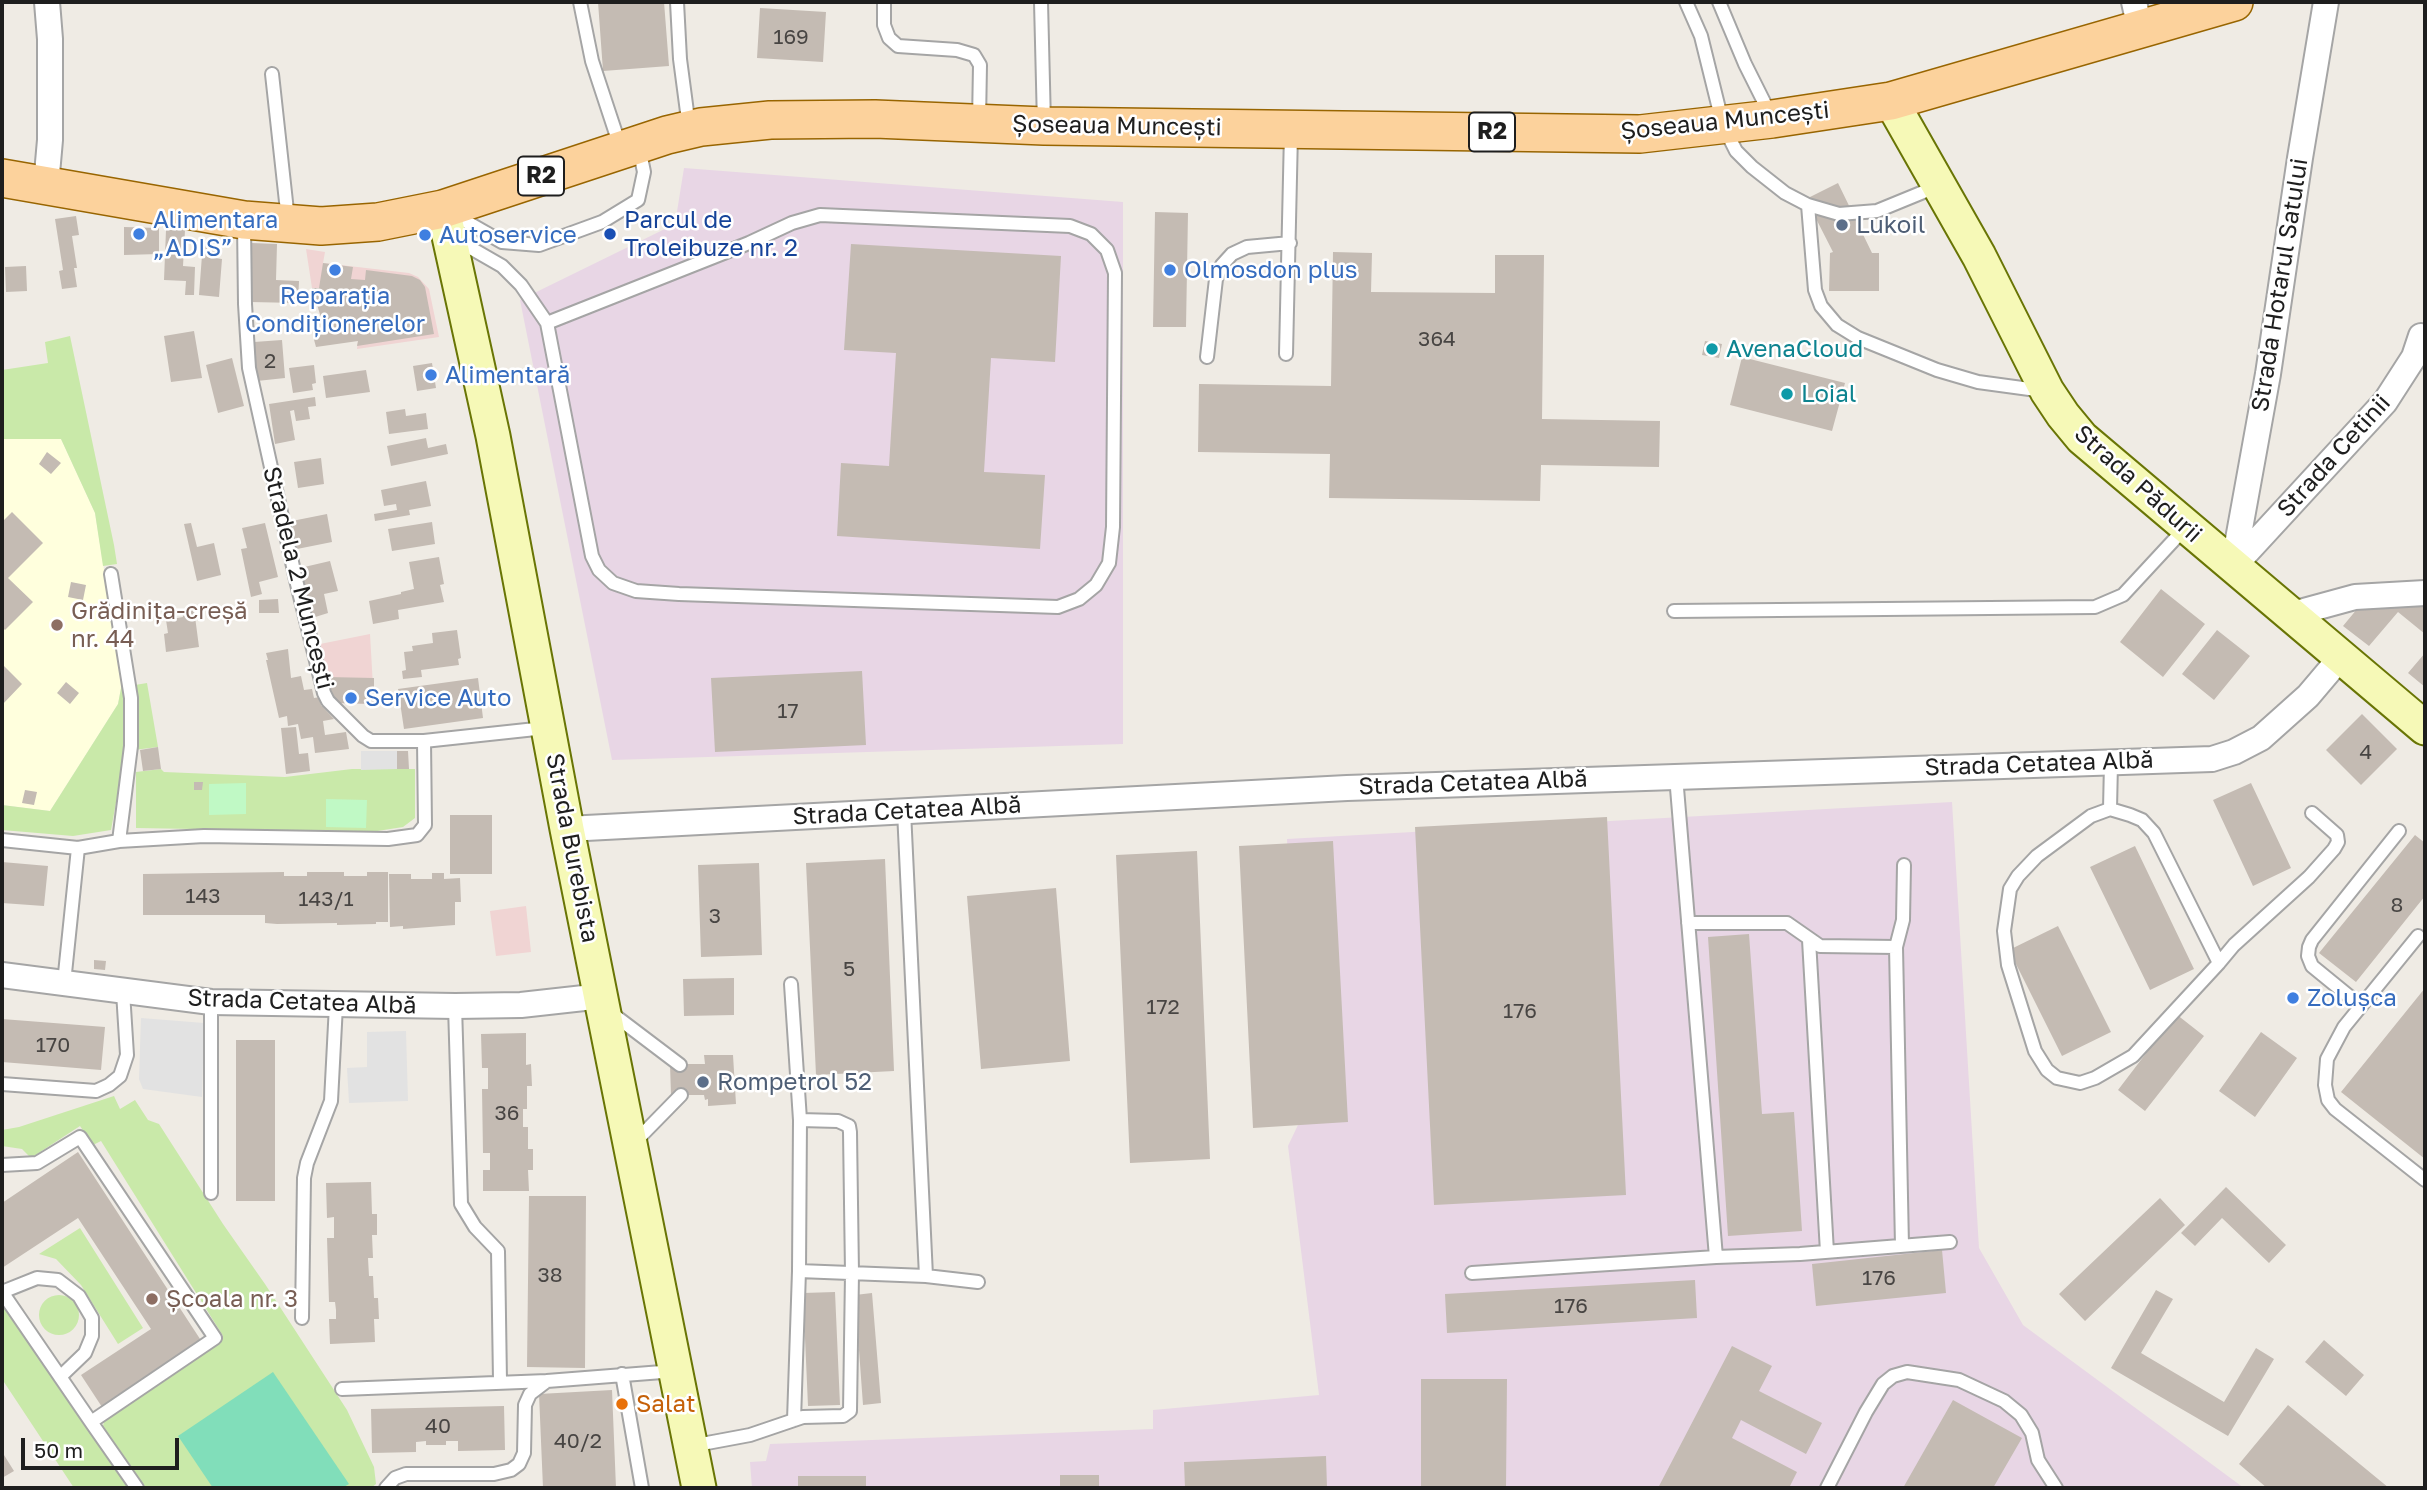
<!DOCTYPE html>
<meta charset="utf-8">
<style>
body{margin:0}
#map{position:relative;width:2427px;height:1490px;overflow:hidden;background:#efebe4;font-family:"Golos Text",sans-serif}
canvas{display:block}
.frame{position:absolute;inset:0;border:4px solid #1e1e1e;pointer-events:none}
.scale{position:absolute;left:21px;top:1438px;width:158px;height:32px;box-sizing:border-box;border:4px solid #1e1e1e;border-top:0;padding-left:9px;font-size:21px;line-height:24px;white-space:nowrap;color:#1e1e1e;-webkit-text-stroke:5px #fff;paint-order:stroke}
</style>
<div id="map">
<canvas width="2427" height="1490"></canvas>
<div class="frame"></div>
<div class="scale">50 m</div>
</div>
<script>
const g = document.querySelector('canvas').getContext('2d');
g.lineJoin = 'round';
function fillPath(path, color) { g.fillStyle = color; g.fill(path, 'evenodd'); }
const poly = rows => new Path2D(rows.map(r => 'M' + r).join(''));
function strokePath(path, color, width, dash) { g.strokeStyle = color; g.lineWidth = width; g.lineCap = dash ? 'butt' : 'round'; g.setLineDash(dash || []); g.stroke(path); }
function label(font, color, halo, rows, align = 'center') {
  g.font = font + ' "Golos Text",sans-serif'; g.lineWidth = 5; g.setLineDash([]); g.textBaseline = 'middle'; g.strokeStyle = halo; g.fillStyle = color; for (const [text, x, y, turn = 0] of rows) {
    g.save(); g.translate(x, y); g.rotate((+turn || 0) * Math.PI / 180); g.textAlign = isNaN(turn) ? turn : align; if (halo) g.strokeText(text, 0, 0); g.fillText(text, 0, 0); g.restore();
  }
}
fillPath(poly([
 [306,249,325,252,323,263,409,273,418,277,429,289,439,337,357,349,360,322,323,324,312,288],
 [370,634,374,704,335,703,320,644],
 [526,906,531,952,496,956,490,911]
]), '#f0d4d3');
fillPath(poly([
 [684,168,1123,202,1123,744,612,760,520,300,675,224],
 [1952,802,1979,1248,2023,1325,2244,1488,752,1488,750,1462,766,1461,770,1444,1153,1429,1153,1410,1319,1395,1288,1146,1298,1125,1287,839]
]), '#e8d6e5');
fillPath(poly([
 [2,439,61,439,95,513,122,683,118,704,50,811,2,805]
]), '#ffd');
fillPath(poly([
 [70,336,114,545,117,564,103,566,95,513,61,439,2,439,2,370,48,363,45,342],
 [122,683,125,685,126,748,111,830,73,836,2,830,2,805,50,811,118,704],
 [147,683,158,747,134,750,135,685],
 [161,769,164,772,285,777,352,769,415,769,415,818,403,827,371,832,136,828,136,772],
 [114,1096,120,1109,135,1100,148,1120,159,1124,223,1224,265,1284,347,1410,374,1467,376,1484,371,1488,146,1488,103,1426,105,1418,223,1336,101,1141,93,1145,80,1126,31,1158,22,1149,2,1146,2,1130,19,1127],
 [80,1228,143,1328,118,1344,81,1285,56,1259,39,1254],
 '39 1315a20 20 0 1 1 40 0a20 20 0 1 1-40 0Z',
 [2,1302,77,1413,128,1488,74,1488,2,1379]
]), '#c9e9a9');
fillPath(poly([
 [246,783,246,814,209,815,209,784],
 [326,799,367,800,366,828,326,827]
]), '#c0f9c5');
fillPath(poly([
 [273,1372,349,1484,342,1488,213,1488,178,1436]
]), '#81deba');
fillPath(poly([
 [361,751,397,751,397,769,361,770],
 [141,1018,204,1023,202,1097,143,1089,139,1079],
 [406,1031,408,1101,349,1103,347,1068,367,1067,367,1032]
]), '#e2e2e2');
fillPath(poly([
 [598,2,664,2,669,66,603,71],
 [760,8,826,12,823,62,757,58],
 [1838,183,1872,253,1879,253,1879,291,1829,291,1830,253,1833,252,1806,199],
 [1155,212,1188,213,1186,327,1153,327],
 [76,216,79,235,72,236,77,268,74,268,77,287,62,289,59,271,63,270,55,219],
 [124,227,159,228,159,254,124,255],
 [166,230,185,230,183,266,195,267,194,295,185,295,186,281,164,280],
 [203,242,216,243,215,258,222,259,219,297,199,295],
 [252,243,277,244,276,280,299,281,298,303,250,302],
 [851,244,1061,256,1055,362,991,358,984,472,1045,475,1040,549,837,536,841,463,889,466,896,353,844,350],
 [1333,252,1372,253,1371,292,1495,293,1495,255,1544,255,1542,419,1660,421,1659,467,1541,465,1540,501,1329,498,1330,454,1198,452,1199,384,1331,386],
 [323,263,353,267,351,279,365,280,366,270,412,276,420,280,425,287,434,334,357,346,358,341,316,347,313,336,326,334,312,288,319,288],
 [26,266,27,291,6,292,5,267],
 [194,331,202,378,171,382,164,336],
 [282,340,285,378,257,381,254,342],
 [1705,341,1722,344,1719,358,1702,355],
 [1742,357,1845,383,1832,431,1730,405],
 [232,358,244,406,218,413,206,365],
 [432,363,436,388,417,391,413,366],
 [314,365,316,383,312,384,313,390,293,393,289,368],
 [366,370,370,392,326,398,323,376],
 [315,397,316,406,308,407,310,419,296,421,294,410,290,411,295,440,275,444,269,404],
 [405,409,406,416,426,413,428,429,389,434,386,412],
 [426,438,428,448,446,444,448,454,391,466,387,446],
 [47,452,61,463,51,474,39,464],
 [321,458,324,484,298,488,294,462],
 [426,481,431,506,409,510,410,515,375,521,374,514,397,510,396,504,384,506,381,490],
 [12,512,43,543,8,578,33,602,5,630,2,627,2,522],
 [327,514,332,542,297,549,292,521],
 [432,522,435,544,392,551,388,529],
 [191,523,197,547,214,543,221,575,197,581,184,524],
 [265,523,278,577,259,582,262,594,251,597,241,549,247,548,242,528],
 [439,557,444,584,440,585,444,602,398,610,399,619,373,624,369,601,401,594,401,592,414,589,409,562],
 [330,561,338,591,324,594,328,613,312,618,300,568],
 [71,582,86,585,83,600,68,597],
 [2161,589,2205,624,2163,677,2120,642],
 [2425,598,2425,634,2398,612,2369,646,2343,626,2362,603],
 [278,599,279,613,259,613,259,600],
 [194,609,199,647,166,652,164,634,168,633,166,620,183,617,182,611],
 [457,630,461,658,458,659,459,665,421,670,422,677,403,679,402,671,406,670,404,652,413,651,412,646,433,643,432,633],
 [2217,630,2250,656,2214,700,2182,674],
 [288,649,291,678,301,676,304,690,312,689,314,698,320,697,321,705,334,719,323,721,325,735,346,732,349,749,315,753,313,737,301,739,298,724,288,726,287,716,279,718,266,660,268,660,266,653],
 [2425,653,2425,687,2408,673],
 [2,664,22,684,2,705],
 [862,671,866,745,715,752,711,678],
 [327,677,374,678,374,704,335,703],
 [478,678,483,718,404,729,398,689],
 [66,682,79,693,70,704,57,693],
 [2362,714,2397,749,2361,785,2326,750],
 [296,727,299,754,308,753,310,771,286,774,281,728],
 [158,747,161,769,143,771,140,750],
 [397,751,408,751,409,769,397,769],
 [194,782,203,782,202,790,194,790],
 [2251,783,2291,868,2253,886,2213,800],
 [25,790,37,792,34,805,22,803],
 [450,815,492,815,492,874,450,874],
 [1607,817,1626,1195,1434,1205,1415,827],
 [2415,835,2425,843,2425,896,2356,982,2319,953],
 [1333,841,1348,1122,1253,1128,1239,846],
 [2135,846,2194,969,2150,990,2090,867],
 [1197,851,1210,1159,1130,1163,1116,855],
 [885,859,894,1071,816,1075,806,863],
 [2,862,48,866,44,906,2,903],
 [759,863,762,955,701,957,698,865],
 [284,872,284,876,307,876,307,872,344,872,344,876,367,876,367,872,388,872,388,922,376,922,376,924,337,925,337,923,277,924,265,923,265,915,143,915,143,874],
 [432,873,444,873,444,879,460,878,461,902,455,902,455,925,403,929,403,926,390,927,389,874,411,874,411,879,432,879],
 [1056,888,1070,1061,981,1069,967,896],
 [2058,926,2111,1032,2062,1056,2009,950],
 [1749,934,1762,1114,1794,1112,1802,1231,1728,1236,1708,937],
 [94,960,106,961,105,970,94,969],
 [734,978,734,1015,684,1016,683,979],
 [2425,988,2425,1159,2341,1092],
 [2176,1014,2204,1036,2145,1111,2118,1090],
 [2,1019,105,1027,101,1070,2,1062],
 [2261,1032,2297,1058,2255,1117,2219,1091],
 [526,1033,526,1065,531,1064,532,1086,527,1086,527,1109,523,1109,523,1127,528,1127,528,1149,533,1149,533,1170,528,1170,529,1191,483,1191,483,1170,490,1170,490,1153,483,1153,482,1089,488,1089,488,1068,482,1068,481,1034],
 [236,1040,275,1040,275,1201,236,1201],
 [704,1055,733,1055,736,1104,708,1106,708,1099,705,1100,704,1095,671,1095,670,1064,705,1064],
 [78,1152,202,1342,102,1407,81,1375,151,1329,78,1218,2,1268,2,1203],
 [371,1182,372,1214,377,1214,377,1235,372,1235,373,1258,368,1258,369,1276,373,1276,374,1298,378,1298,379,1319,374,1319,375,1342,330,1344,329,1319,336,1319,336,1310,335,1302,329,1302,327,1238,334,1238,334,1217,327,1218,326,1183],
 [2226,1187,2286,1245,2269,1263,2222,1218,2195,1246,2181,1233],
 [529,1196,586,1196,585,1368,527,1367],
 [2160,1198,2185,1225,2085,1321,2059,1294],
 [1942,1250,1946,1293,1816,1306,1812,1264],
 [1695,1280,1697,1318,1447,1333,1445,1294],
 [2156,1290,2173,1299,2141,1353,2224,1402,2256,1348,2274,1359,2228,1436,2111,1368],
 [835,1292,840,1405,808,1406,803,1293],
 [872,1293,881,1403,863,1405,855,1295],
 [2324,1340,2364,1375,2346,1396,2305,1362],
 [1732,1346,1772,1366,1759,1391,1822,1423,1806,1454,1741,1420,1732,1438,1797,1472,1789,1488,1658,1488],
 [1421,1379,1507,1379,1506,1488,1421,1488],
 [612,1390,616,1488,543,1488,539,1394],
 [1953,1400,2022,1438,1993,1488,1903,1488],
 [2288,1405,2389,1488,2267,1488,2239,1464],
 [504,1406,505,1450,458,1451,458,1441,446,1441,446,1445,426,1445,426,1441,416,1442,416,1452,372,1453,371,1409],
 [4,1455,14,1471,2,1478,2,1457],
 [1326,1456,1327,1488,1185,1488,1184,1462],
 [1060,1475,1099,1475,1099,1488,1060,1488],
 [798,1476,866,1476,866,1488,798,1488]
]), '#c4bbb3');
const lane = poly([
 [580,2,592,61,620,146],
 [677,2,680,59,689,127],
 [884,2,884,25,889,38,898,46,957,50,974,55,980,65,979,121],
 [1041,2,1044,124],
 [1686,2,1701,36,1723,125,1736,151,1752,167,1785,193,1808,205,1839,214,1877,211,1938,186],
 [1719,2,1745,64,1771,116],
 [272,74,288,220],
 [1808,205,1815,290,1821,306,1837,325,1858,338,1937,370,1978,382,2044,391],
 [451,213,502,242,539,245,602,222,638,200,644,172,639,148],
 [244,224,245,304,249,368,296,580,324,693,328,701,363,736,371,741,424,741,545,728],
 [455,239,502,266,521,285,547,323,592,556,599,570,613,583,636,591,679,594,1058,607,1079,599,1096,585,1109,563,1113,527,1115,273,1107,250,1091,234,1070,226,820,215,792,223,749,243,547,323],
 [1286,354,1291,133],
 [1207,357,1216,279,1222,265,1232,254,1247,247,1290,243],
 [111,574,131,698,131,746,119,841],
 [1674,611,2095,607,2123,595,2186,527],
 [1676,776,1716,1257],
 [2110,809,2111,763],
 [904,811,926,1276],
 [2,840,78,848],
 [1688,923,1787,923,1820,946,1896,947],
 [2418,936,2344,1027,2327,1059,2325,1085,2328,1100,2335,1109,2425,1180],
 [1809,940,1827,1252],
 [2219,963,2154,833,2142,820,2130,815,2110,809,2091,816,2037,856,2018,876,2010,889,2004,931,2008,965,2035,1051,2047,1070,2057,1078,2080,1083,2095,1078,2133,1056,2219,963,2234,945,2309,877,2334,849,2338,842,2337,835,2312,813],
 [64,983,78,848,119,841,204,836,388,839,417,835,425,825,424,741],
 [791,984,800,1120,799,1271,794,1420],
 [211,1002,211,1193],
 [455,1006,461,1204,475,1227,498,1251,500,1381],
 [2361,1006,2312,966,2308,956,2309,947,2312,940,2399,831],
 [610,1012,680,1065],
 [2,1084,96,1091,109,1085,120,1076,127,1055,123,992],
 [633,1144,681,1095],
 [2,1165,37,1163,80,1137,215,1338,91,1422],
 [1902,1246,1896,947,1903,920,1904,865],
 [799,1271,926,1276,978,1282],
 [1472,1273,1716,1257,1800,1254,1950,1242],
 [302,1318,304,1178,307,1163,331,1101,336,1005],
 [622,1374,642,1488],
 [60,1377,85,1353,92,1336,92,1318,79,1296,58,1280,37,1278,2,1292,91,1422,137,1488],
 [342,1389,547,1381],
 [691,1446,750,1435,803,1417,843,1416,850,1411,852,1273,850,1132,849,1126,838,1121,800,1120],
 [386,1488,395,1478,406,1474,494,1474,511,1470,519,1464,524,1453,525,1405,530,1394,547,1381,675,1371],
 [1827,1488,1866,1412,1883,1384,1893,1376,1907,1372,1959,1380,2004,1401,2021,1415,2032,1433,2038,1460,2056,1488]
]);
const street = poly([
 [2134,2,2140,29],
 [46,185,50,140,50,39,47,2],
 [2233,567,2268,374,2300,158,2326,2],
 [2233,567,2385,402,2414,357,2421,336],
 [2289,615,2355,597,2425,593],
 [567,829,1347,788,2212,759,2234,752,2261,738,2308,696,2341,657],
 [2,975,211,1002,455,1006,521,1005,602,996]
]);
const secondary = poly([
 [1891,101,1979,256,2047,391,2063,415,2082,438,2425,728],
 [443,209,493,436,567,829,699,1488]
]);
const primary = poly([
 [2,178,244,220,321,226,378,222,443,209,667,135,701,127,770,120,875,119,1044,126,1640,134,1772,119,1891,101,2234,2]
]);
strokePath(lane, '#a5a5a5', 16);
strokePath(street, '#a5a5a5', 28);
strokePath(secondary, '#697505', 37);
strokePath(primary, '#986500', 40);
strokePath(lane, '#fff', 12);
strokePath(street, '#fff', 24);
strokePath(secondary, '#f6f9b7', 33);
strokePath(primary, '#fcd29c', 37);
for (const [x, y, r, color] of [
 [1842,225,7,"#5c6f8a"],
 [139,234,7,"#3f7fe0"],
 [610,234,7,"#1a4fb4"],
 [425,235,7,"#3f7fe0"],
 [335,270,7,"#3f7fe0"],
 [1170,270,7,"#3f7fe0"],
 [1712,349,7,"#0f9aa8"],
 [431,375,7,"#3f7fe0"],
 [1787,394,7,"#0f9aa8"],
 [57,625,7,"#8d6e63"],
 [351,698,7,"#3f7fe0"],
 [2293,998,7,"#3f7fe0"],
 [703,1082,7,"#5c6f8a"],
 [152,1299,7,"#8d6e63"],
 [622,1404,7,"#e8710a"]
]) { const dot = new Path2D(); dot.arc(x, y, r, 0, 2 * Math.PI); g.fillStyle = color; g.fill(dot); strokePath(dot, '#fff', 2.5); }
label('21px', '#484543', null, [
 ["169",791,37],
 ["364",1437,339],
 ["2",270,361],
 ["17",788,711],
 ["4",2366,752],
 ["143",203,896],
 ["143/1",326,899],
 ["8",2397,905],
 ["3",715,916],
 ["5",849,969],
 ["172",1163,1007],
 ["176",1520,1011],
 ["170",53,1045],
 ["36",507,1113],
 ["38",550,1275],
 ["176",1879,1278],
 ["176",1571,1306],
 ["40",438,1426],
 ["40/2",578,1441]
]);
for (const [x, y, w] of [
 [1492,132,46],
 [541,176,46]
]) { const box = new Path2D(); box.roundRect(x - w / 2, y - 19.5, w, 39, 5); g.fillStyle = '#fff'; g.fill(box); strokePath(box, '#1e1e1e', 2); }
label('bold 23px', '#1e1e1e', null, [
 ["R2",1492,132],
 ["R2",541,176]
]);
label('24px', '#1e1e1e', '#fff', [
 ["Șoseaua Muncești",1725,121,-6],
 ["Șoseaua Muncești",1117,126,1],
 ["Strada Hotarul Satului",2280,285,-81],
 ["Strada Cetinii",2334,456,-48],
 ["Strada Pădurii",2138,484,42],
 ["Stradela 2 Muncești",298,578,76],
 ["Strada Cetatea Albă",2039,764,-2],
 ["Strada Cetatea Albă",1473,783,-2],
 ["Strada Cetatea Albă",907,811,-3],
 ["Strada Burebista",572,848,79],
 ["Strada Cetatea Albă",302,1002,2]
]);
label('24px', '#366cbe', '#fff', [
 ["Alimentara",153,220],
 ["„ADIS”",153,248],
 ["Autoservice",439,235],
 ["Olmosdon plus",1184,270],
 ["Reparația",335,296,"center"],
 ["Condiționerelor",335,324,"center"],
 ["Alimentară",445,375],
 ["Service Auto",365,698],
 ["Zolușca",2307,998]
], 'left');
label('24px', '#164399', '#fff', [
 ["Parcul de",624,220],
 ["Troleibuze nr. 2",624,248]
], 'left');
label('24px', '#4e5e75', '#fff', [
 ["Lukoil",1856,225],
 ["Rompetrol 52",717,1082]
], 'left');
label('24px', '#0d838f', '#fff', [
 ["AvenaCloud",1726,349],
 ["Loial",1801,394]
], 'left');
label('24px', '#785e54', '#fff', [
 ["Grădinița-creșă",71,611],
 ["nr. 44",71,639],
 ["Școala nr. 3",166,1299]
], 'left');
label('24px', '#c56008', '#fff', [
 ["Salat",636,1404]
], 'left');
</script>
